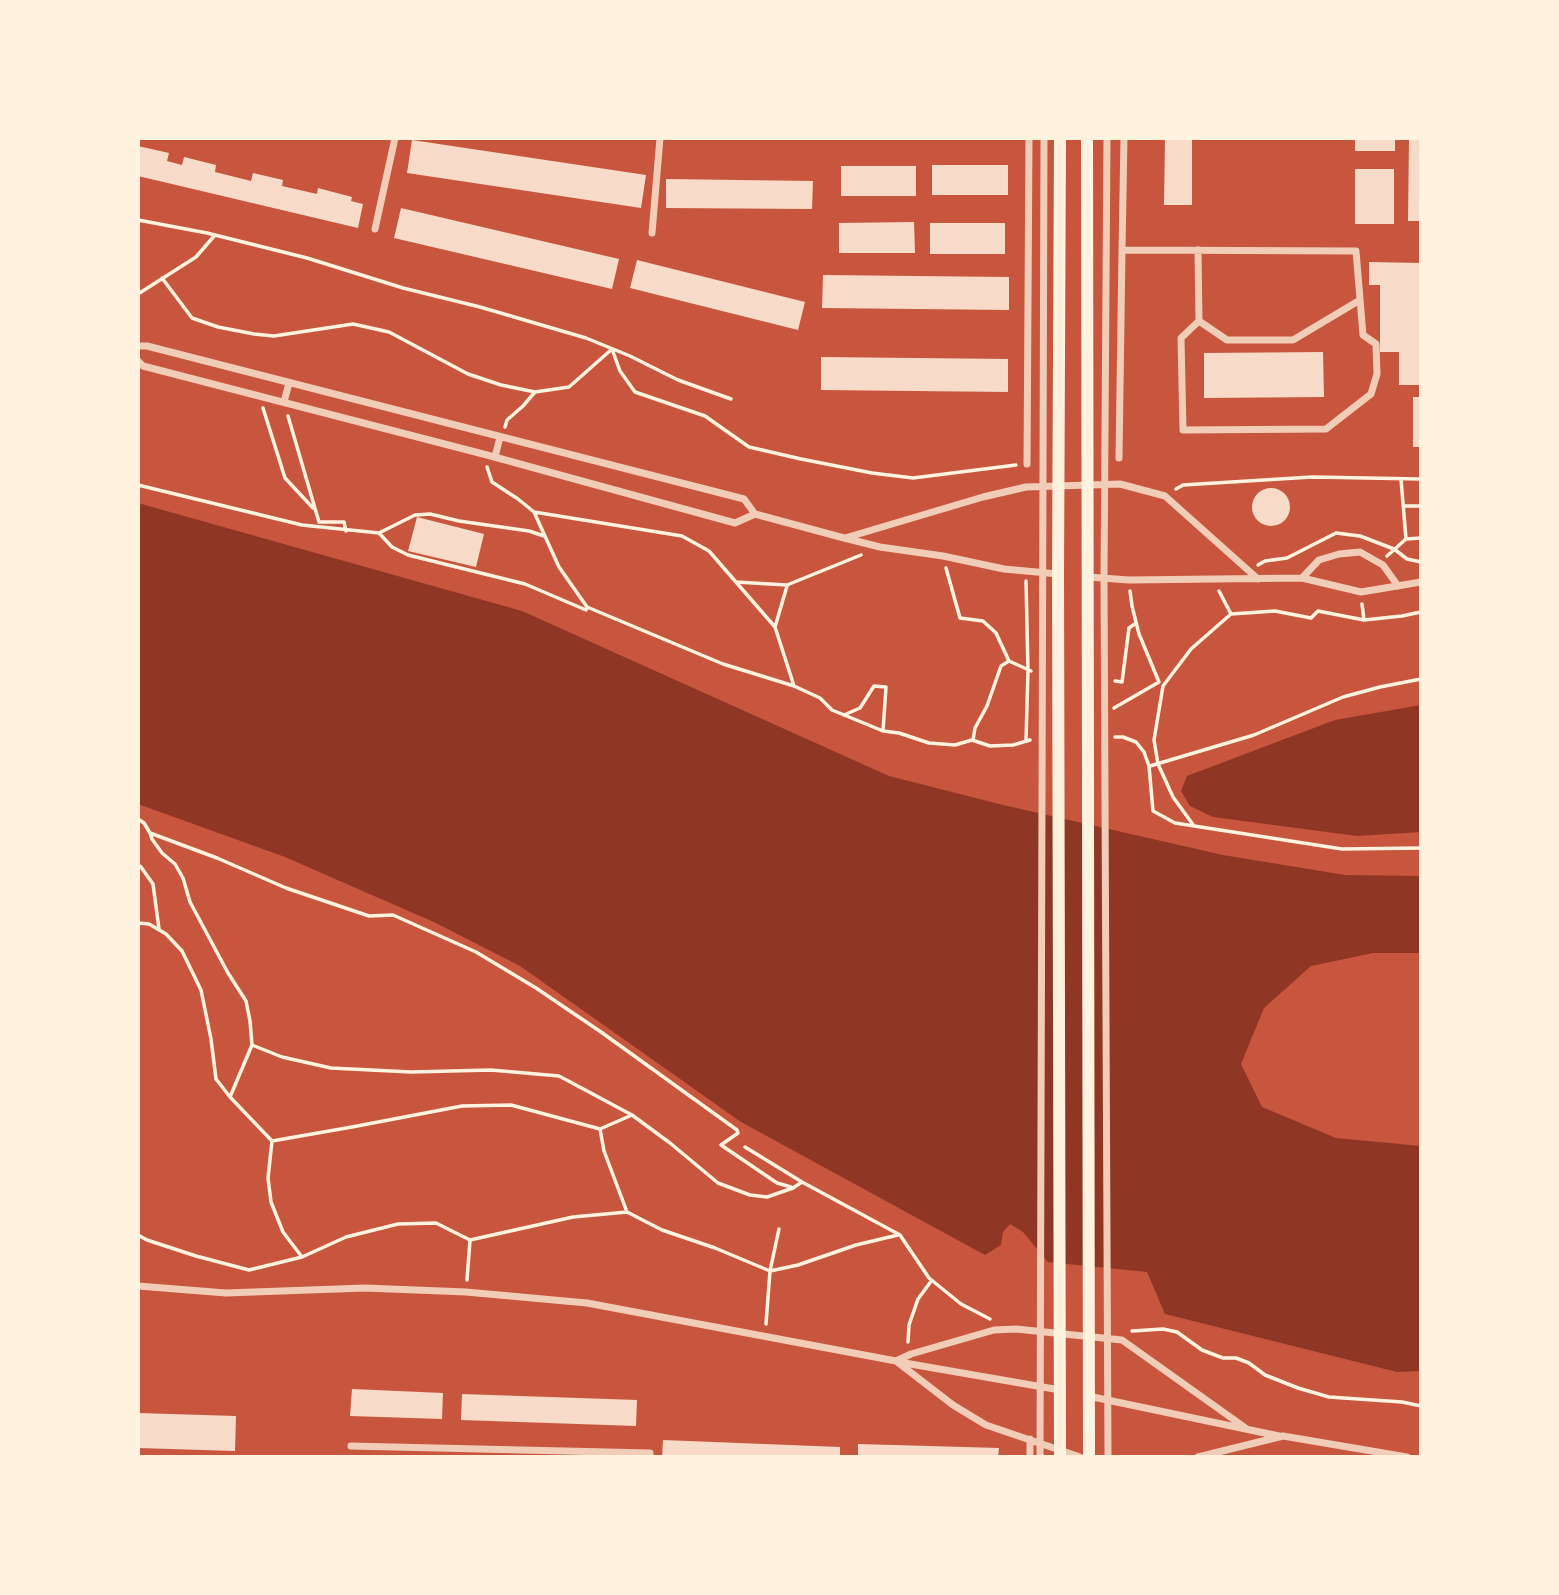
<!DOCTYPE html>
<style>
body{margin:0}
#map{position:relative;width:1559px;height:1595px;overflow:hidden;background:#c8553d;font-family:Raleway,sans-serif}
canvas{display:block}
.frame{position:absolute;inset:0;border:140px solid #fff3e0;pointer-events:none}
</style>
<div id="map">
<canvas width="1559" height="1595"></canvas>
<div class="frame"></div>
</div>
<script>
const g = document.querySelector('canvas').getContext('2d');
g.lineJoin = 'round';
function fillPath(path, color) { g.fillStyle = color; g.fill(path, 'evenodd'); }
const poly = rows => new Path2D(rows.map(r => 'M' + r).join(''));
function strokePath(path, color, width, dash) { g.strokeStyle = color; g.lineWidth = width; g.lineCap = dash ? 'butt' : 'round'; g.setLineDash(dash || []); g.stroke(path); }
fillPath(poly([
 [138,503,522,611,889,776,1003,805,1223,855,1345,875,1421,876,1421,953,1373,953,1311,966,1264,1008,1241,1064,1262,1107,1336,1138,1421,1146,1421,1371,1397,1372,1165,1314,1147,1272,1048,1262,1023,1232,1010,1224,1003,1232,1001,1245,985,1255,741,1122,520,966,436,923,285,857,138,804],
 [1421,705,1421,832,1357,836,1213,817,1190,806,1181,791,1187,776,1335,720]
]), '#8f3625');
fillPath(poly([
 [1165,138,1192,138,1192,205,1164,205],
 [1355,138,1395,138,1395,151,1355,151],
 [1409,138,1421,138,1421,221,1408,221],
 [412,140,646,175,641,208,407,173],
 [138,146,169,153,167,161,182,165,184,157,216,165,215,172,251,181,253,173,283,180,282,186,317,194,318,188,352,197,351,201,363,204,358,228,138,176],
 [932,165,1008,165,1008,195,932,195],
 [841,166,916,166,916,196,841,196],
 [1355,169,1394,169,1394,224,1355,224],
 [666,179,813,181,812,209,666,208],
 [401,208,619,259,612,289,394,238],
 [914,222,915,253,839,253,839,223],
 [930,223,1005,223,1005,254,930,254],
 [637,260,805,302,798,330,630,288],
 [1369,262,1421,263,1421,385,1399,385,1399,352,1380,352,1380,285,1369,285],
 [823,275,1009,277,1009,310,822,308],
 [1323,352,1324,397,1204,398,1204,353],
 [821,357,1008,359,1008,392,821,390],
 [1413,397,1421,397,1421,447,1413,447],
 '1252 507a19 19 0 1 1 38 0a19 19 0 1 1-38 0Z',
 [417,517,484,534,476,567,408,551],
 [352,1389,443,1393,442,1419,350,1416],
 [462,1394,637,1400,636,1426,461,1420],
 [138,1413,236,1416,235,1451,138,1448],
 [663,1440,840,1447,840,1457,662,1457],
 [858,1444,999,1448,998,1457,858,1457]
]), '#f7dbc8');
strokePath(poly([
 [138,220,207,233,307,258,403,288,480,307,586,338,630,356,678,380,731,399],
 [162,278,192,318,218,327,254,334,274,336,353,324,389,332,468,374,501,385,535,392,569,387,612,349,620,371,635,392,705,416,749,447,801,459,872,473,913,478,1016,465],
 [138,294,196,257,215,235],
 [263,408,285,478,313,508],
 [288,416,319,522,344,522,346,531],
 [505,427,507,420,523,406,535,392],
 [487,467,492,482,518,499,534,512,559,567,587,607,723,664,794,686,820,698,832,710,883,731,899,733,929,743,955,745,972,740,990,746,1013,745,1030,740],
 [1401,479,1406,539],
 [138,485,302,525,379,533,415,515,430,514,459,521,529,531,544,536],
 [1176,489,1183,485,1312,477,1421,479],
 [1404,506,1421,506],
 [534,512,682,536,709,551,775,627,794,686],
 [379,533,392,547,408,555,525,584,586,610,587,607],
 [1387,556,1406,539,1421,538],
 [1258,565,1265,561,1287,558,1336,533,1360,536,1394,549,1407,559,1421,562],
 [946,568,960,618,983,621,996,633,1009,661,1031,671],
 [1026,581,1028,671,1026,740],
 [736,582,787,585,861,555],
 [1130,591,1132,606,1139,634,1159,682],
 [1219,591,1231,614],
 [1362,604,1364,620],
 [775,627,787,586],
 [1115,681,1122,682,1129,628,1136,623],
 [1114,708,1159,682],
 [844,715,860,708,874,686,886,687,883,731],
 [1115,737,1123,737,1136,742,1144,752,1149,766,1153,811,1175,823,1342,849,1421,848],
 [973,740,975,728,987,706,1001,666,1009,661],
 [1150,766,1254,735,1343,697,1380,687,1421,679],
 [138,819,144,823,150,833,152,839,162,853,175,864,183,878,190,902,228,973,246,1001,250,1021,252,1045,282,1057,331,1068,411,1072,491,1070,559,1076,632,1115,670,1143,718,1183,750,1195,767,1197,793,1188,802,1182,900,1235,929,1278,961,1304,990,1319],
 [1194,826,1173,797,1158,764,1154,740,1163,686,1191,649,1231,614,1275,611,1311,618,1318,611,1364,620,1402,616,1421,612],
 [150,833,217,858,286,888,369,916,393,915,476,952,536,988,601,1032,737,1130,738,1133,721,1145,777,1183,791,1187],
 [138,865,141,867,153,884,159,929],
 [138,923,149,924,166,934,182,951,201,990,211,1039,216,1079,230,1097,272,1141,268,1178,271,1202,283,1232,302,1257],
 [230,1097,252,1045],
 [600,1129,632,1115],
 [272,1141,352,1127,462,1106,511,1105,600,1129,604,1151,627,1212,662,1230,715,1248,770,1271,766,1324],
 [745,1147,802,1182],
 [779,1229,770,1271,798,1265,856,1245,898,1235],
 [138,1235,147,1240,196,1256,249,1270,302,1257,346,1237,398,1224,436,1223,470,1240,573,1217,627,1212],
 [467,1280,470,1240],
 [1132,1331,1163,1329,1177,1332,1202,1350,1223,1358,1236,1358,1249,1363,1265,1375,1298,1388,1329,1397,1402,1402,1421,1406],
 [908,1342,909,1325,918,1299,932,1280]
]), '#fff3e0', 3.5);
strokePath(poly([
 [1107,138,1104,578,1108,1457],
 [1124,138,1122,250,1356,251,1363,335,1376,344,1377,374,1371,394,1326,429,1183,430,1181,338,1199,321],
 [375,229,395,138],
 [652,233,660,138],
 [1198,250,1199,321,1227,340,1293,340,1360,300],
 [138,346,147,346,744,499,755,514,844,538,880,547,943,556,1004,569,1058,574],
 [138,361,143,366,487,455,735,523,755,514],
 [284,402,289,383],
 [495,457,500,437],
 [1119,458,1122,250],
 [1027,464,1029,138],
 [845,538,983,497,1026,487,1120,484,1165,496,1258,579],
 [1088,577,1129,580,1302,578,1361,592,1421,582],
 [1302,578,1319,560,1339,554,1360,552,1383,565,1398,586],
 [138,1286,226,1293,365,1288,466,1292,587,1303,896,1361,953,1405,986,1425,1080,1457],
 [896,1361,911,1354,994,1330,1016,1329,1122,1340,1247,1429],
 [899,1362,1060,1390],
 [1088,1396,1279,1436],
 [1030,1439,1030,1457],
 [351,1446,650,1453,650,1457],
 [1040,1457,1044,138],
 [1198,1457,1283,1436,1407,1457]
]), '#f1ccb7', 7);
strokePath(poly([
 [1087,138,1089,1457],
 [1060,1457,1058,574,1060,138]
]), '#fff3e0', 12);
</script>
